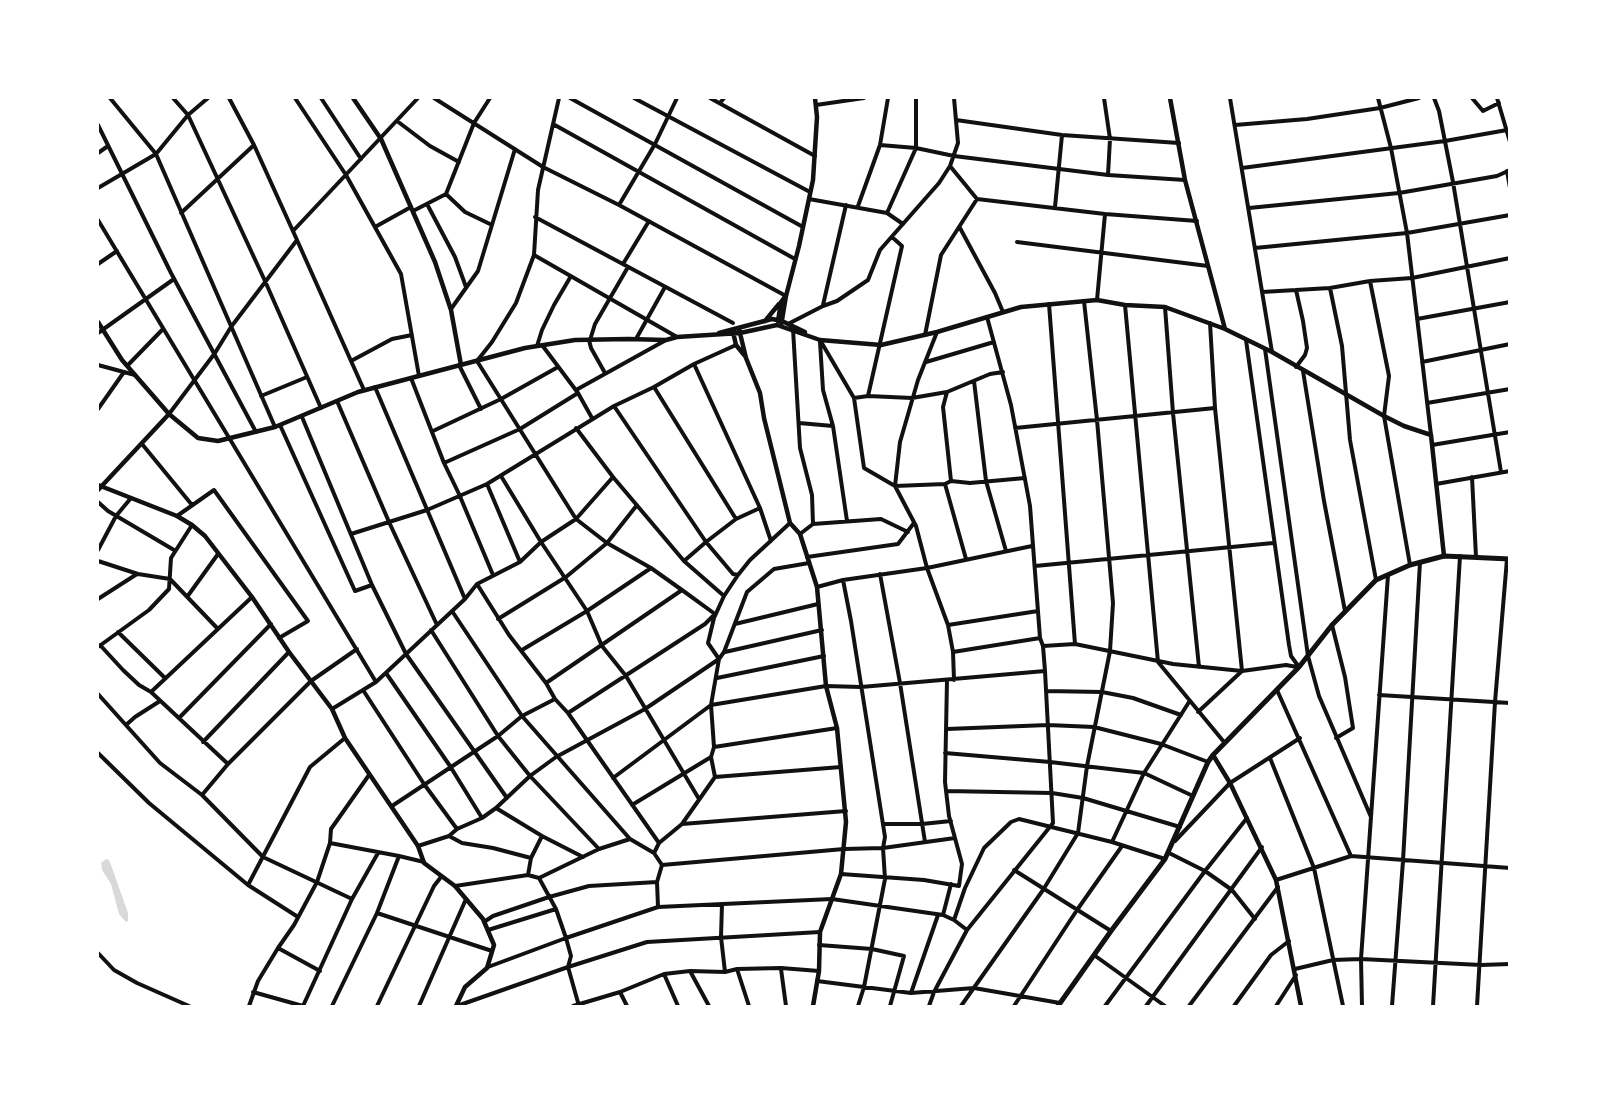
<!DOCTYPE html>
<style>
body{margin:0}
#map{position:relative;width:1607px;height:1104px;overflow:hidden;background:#fff;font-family:Lato,sans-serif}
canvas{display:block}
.frame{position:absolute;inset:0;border:99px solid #fff;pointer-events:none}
</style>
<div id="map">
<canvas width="1607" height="1104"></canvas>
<div class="frame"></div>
</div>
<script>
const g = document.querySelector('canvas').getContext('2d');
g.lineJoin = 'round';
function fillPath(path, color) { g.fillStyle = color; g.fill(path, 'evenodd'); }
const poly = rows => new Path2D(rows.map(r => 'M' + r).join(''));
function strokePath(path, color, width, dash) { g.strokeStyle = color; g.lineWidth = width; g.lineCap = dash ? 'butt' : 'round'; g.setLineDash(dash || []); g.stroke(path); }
fillPath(poly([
 [106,859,109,860,111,865,128,913,128,921,126,922,119,914,111,884,102,870,101,863]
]), '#d9d9d9');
strokePath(poly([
 [110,98,156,154,275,427],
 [173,98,188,115,265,281,321,408],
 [295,98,346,175,401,274,419,376],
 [321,98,361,159],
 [434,98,543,167,619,205,786,296],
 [559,98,538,190,534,255,516,303,492,342,477,361,576,519,607,543,651,568,682,590,715,614,714,618],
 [570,98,803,227],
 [634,98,810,192],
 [710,98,815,156],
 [1104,98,1110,139,1108,175],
 [1230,98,1272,352],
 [1378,98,1391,148,1407,233,1431,435],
 [1434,98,1439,111,1453,182,1501,472],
 [1472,98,1483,111,1499,103],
 [1497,98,1510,142],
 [720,103,724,98],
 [816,105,864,98],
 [956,120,1062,135,1179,143],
 [397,121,430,146,459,162],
 [553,124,795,259],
 [98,125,171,273,256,432],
 [1235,125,1307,119,1380,108,1419,98],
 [880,145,916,148,954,156,1108,175,1185,180],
 [98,153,108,146],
 [950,166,977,199,1105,214,1197,221],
 [1242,168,1445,141,1507,130],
 [1507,171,1510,188],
 [98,188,156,154,188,115,208,98],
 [446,194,465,212,492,225],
 [809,199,887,213,903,224],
 [427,204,455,257,466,287],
 [619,205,655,144,677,98],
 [858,206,880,145,888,98],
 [1055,207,1062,135],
 [1249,208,1399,193,1497,176,1510,170],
 [413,211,446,194,474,123,490,98],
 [181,213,254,145],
 [887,213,916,148,916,98],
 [535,217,733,323],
 [98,220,376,682],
 [375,227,411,207],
 [960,228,995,293,1003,312],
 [293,231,418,98],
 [297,240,364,390],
 [1017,242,1208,266],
 [1255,248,1407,233,1510,215],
 [534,255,677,337],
 [98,264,117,251],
 [623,264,649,221],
 [1370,281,1389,376,1384,416,1410,565],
 [1330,288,1342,346,1350,440,1376,580],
 [1296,290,1303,321,1307,348,1305,355,1296,367],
 [1262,292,1330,288,1370,281,1412,278,1510,258],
 [1097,300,1105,214],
 [1049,304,1075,644],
 [823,305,846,205],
 [1125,305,1158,662,1224,742],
 [1165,307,1173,413,1199,667],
 [451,309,478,271,515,149],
 [1417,319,1510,302],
 [788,324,823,306,837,301,868,280,880,250,939,183,950,166,958,143,954,98],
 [793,329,800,448,812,495,813,524],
 [937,332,918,380,900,442,895,486,916,526,927,568,948,625,953,652,954,680],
 [98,333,174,279],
 [925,335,941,255,977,199],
 [636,339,665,287],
 [589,340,591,348,605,373],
 [590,340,595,324,628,267],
 [820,340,854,398,864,468,895,486,945,484,951,481,970,483,1025,478],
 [1246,340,1289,645,1291,656,1299,667],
 [820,342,823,390,833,426,847,521],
 [542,345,578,393,592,418],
 [537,346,542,330,554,305,571,276],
 [1265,349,1308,656,1319,696,1371,817],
 [351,361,392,339,412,335],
 [926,362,994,342],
 [1422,362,1510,344],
 [694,364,760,508,771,541],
 [98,365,135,375],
 [128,365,163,329],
 [459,365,481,409],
 [1303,371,1324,501,1345,611],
 [411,378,444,463,459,494,493,575],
 [974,381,986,481,1006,551],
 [375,387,465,599],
 [654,387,736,519],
 [576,390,666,340],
 [947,392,943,407,951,481],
 [261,396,307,377],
 [868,396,902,246,892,237],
 [854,398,868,396,912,398,947,392,990,374,1003,372],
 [337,401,389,522,437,625],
 [1427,403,1510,389],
 [614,406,706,542,733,574,738,575],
 [98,409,124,372],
 [169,414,215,353,231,327,297,240,254,145,229,98],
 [302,417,372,585,406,654,507,798],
 [799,423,833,426],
 [280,425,355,591,372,585],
 [576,428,613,477,684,561,724,596],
 [1015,428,1215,408],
 [433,431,501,399,558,367],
 [142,444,192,505],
 [1432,445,1510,432],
 [444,463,520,429,578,393],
 [501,476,541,542,587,611,602,646,626,676,699,799],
 [1472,477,1476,557],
 [487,484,520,562],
 [945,484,966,559],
 [1436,484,1510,471],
 [98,502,108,511,174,550],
 [177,516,214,490,308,621,279,638],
 [351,534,427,510,487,484,614,406,654,387,694,364,736,345],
 [800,534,813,524,881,519,908,532],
 [98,550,116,516,131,498],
 [807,557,898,544,914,523],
 [98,561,138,574,170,579,218,629],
 [684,561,706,542,736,519,760,508],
 [1035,566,1273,543],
 [880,574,900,683,925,842],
 [843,580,851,621,885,837,883,848,885,879,864,987,858,1006],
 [477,584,509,635,546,683,555,699,568,713,659,843],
 [817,587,843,580,927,568,1032,546],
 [187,597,218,554],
 [98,599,137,574],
 [452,611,522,716,630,839],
 [498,619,566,577,607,543,637,505],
 [735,624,818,604],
 [948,625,1038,611],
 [1332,625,1345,677,1353,728,1336,738],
 [431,630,498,736,530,776,599,849],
 [118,632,165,678],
 [100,645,123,670,139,685,151,692,228,764],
 [1043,646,1075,644,1173,664,1242,671,1286,665,1297,667],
 [98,647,149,610,169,589,171,558,192,525],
 [522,650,587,611,651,568],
 [725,652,822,630],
 [953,652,1040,638],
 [386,673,450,766,482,818],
 [717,678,824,656],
 [947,680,945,782,949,816,962,864,959,886],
 [546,683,682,590],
 [363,690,424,784,457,829],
 [1277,690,1351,856],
 [1046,691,1102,692,1133,698,1181,715],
 [151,692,252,597],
 [98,694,160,763,202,795,263,857,352,899],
 [1379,695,1510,703],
 [332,709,376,682,465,599,477,584,520,562,541,542,576,519,613,477],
 [1198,712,1242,671,1215,408,1210,323],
 [568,713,705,624,714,615],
 [179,718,271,624],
 [126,725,135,717,160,701],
 [947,729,1048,725,1094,727,1161,744,1208,762],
 [203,742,289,652],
 [714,747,837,728],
 [98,753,149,803,248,885,298,917],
 [945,753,1050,762,1144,773,1193,796],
 [1270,758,1314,868,1343,1006],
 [715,777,841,767],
 [613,778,711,705,826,686,861,687,1045,671],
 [946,791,1052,793,1083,798,1180,827],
 [202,795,228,764,311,681,357,649],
 [632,805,711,757],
 [392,806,498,736,522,716,555,699],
 [496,808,542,836,583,857],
 [682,824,715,777,711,757,714,747,711,705,719,659,708,643,714,618,724,596,738,575,750,560,790,523],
 [883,824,922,824,951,821],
 [449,836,462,843,493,848,531,858],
 [1175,841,1230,783,1300,738],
 [1112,842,1144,773,1189,702],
 [330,843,399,856,424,862],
 [418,846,449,836,457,829,482,818,496,808,530,776,556,757,645,709,719,659,724,652,747,592,774,569,809,563],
 [654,853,659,843,682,824,846,811],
 [1169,853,1205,871,1232,890,1255,919],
 [1014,870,1111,931],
 [841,874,924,880,959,886],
 [528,875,531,858,542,836],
 [539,878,556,909,566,938,571,956,568,967,579,1006],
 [1276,880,1351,856,1510,868],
 [248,885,310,767,345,738],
 [455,886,528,875,539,878,599,849,630,839,654,853,662,865,844,849,883,848,955,838],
 [722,904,721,937,725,972],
 [658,907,657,882,662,865],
 [377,913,492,951],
 [943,915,951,884],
 [954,920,965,888,984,848,1011,822,1019,819,1112,842,1165,859],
 [484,922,493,916,549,897,589,886,657,882],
 [488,930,556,909],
 [819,945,872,949,904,956,890,1006],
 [278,948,320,971],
 [98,953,114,970,137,983,189,1006],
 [1094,955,1165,1006],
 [488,967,566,938,658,907,832,899,943,915,954,920,967,930],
 [737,969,749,1006],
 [781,969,786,1006],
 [1295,969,1333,960,1361,959,1481,965,1510,964],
 [690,971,709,1006],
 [664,974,678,1006],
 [817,981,911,993,974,988,1060,1003],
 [253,992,303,1006],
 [620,992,627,1006],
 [911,993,938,915],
 [249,1006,258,981,278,948,294,925,317,882,330,843,331,829,369,775],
 [303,1006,352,899,378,853],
 [332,1006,377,913,399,856],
 [377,1006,434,886,441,877],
 [419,1006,466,899],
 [457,1006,568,967,647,942,820,932],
 [573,1006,620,992,664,974,690,971,725,972,737,969,781,968,819,971],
 [929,1006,934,992,967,930,1053,823,1045,671,1043,646,1040,638,1030,506,1011,405,987,317],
 [961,1006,1043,890,1078,833,1087,766,1110,651,1113,603,1097,420,1084,301],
 [1014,1006,1077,910,1122,846],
 [1105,1006,1205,871,1247,818],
 [1146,1006,1262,847],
 [1189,1006,1278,887],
 [1234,1006,1271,955,1289,941],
 [1276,1006,1296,975],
 [1362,1006,1361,959,1388,575],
 [1392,1006,1403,861,1420,562],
 [1433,1006,1460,556],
 [1477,1006,1495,702,1507,559]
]), '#111', 4);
strokePath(poly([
 [353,98,381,139,435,262,451,310,461,365],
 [1170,98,1185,180,1225,329],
 [765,321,779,304],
 [778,321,781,302,784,298],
 [98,322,122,360,169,414,198,438,218,441,275,427,358,392,525,348,575,340,628,339,666,340,677,337,740,333,777,325,820,340,881,345,937,332,1021,307,1097,300,1125,305,1165,307,1225,329,1272,352,1384,416,1404,426,1431,435,1444,556],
 [781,326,786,296,799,246,813,180,817,117,815,98],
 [739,329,746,358,760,393,764,418,790,523,800,534,817,587,826,686,837,728,846,822,841,874,820,932,819,971,813,1006],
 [733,332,736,345,745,356],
 [719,333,772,319,782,321,805,332],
 [98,485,177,516,192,525,205,536,252,597,289,652,332,709,345,738,418,846,424,863,455,886,483,919,494,945,487,968,465,987,456,1006],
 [98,490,169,414],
 [1213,755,1230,783,1276,880,1301,1006]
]), '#111', 4.5);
strokePath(poly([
 [1058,1006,1111,931,1165,859,1208,762,1213,755,1299,667,1332,625,1376,580,1410,565,1444,556,1510,559]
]), '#111', 5);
</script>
